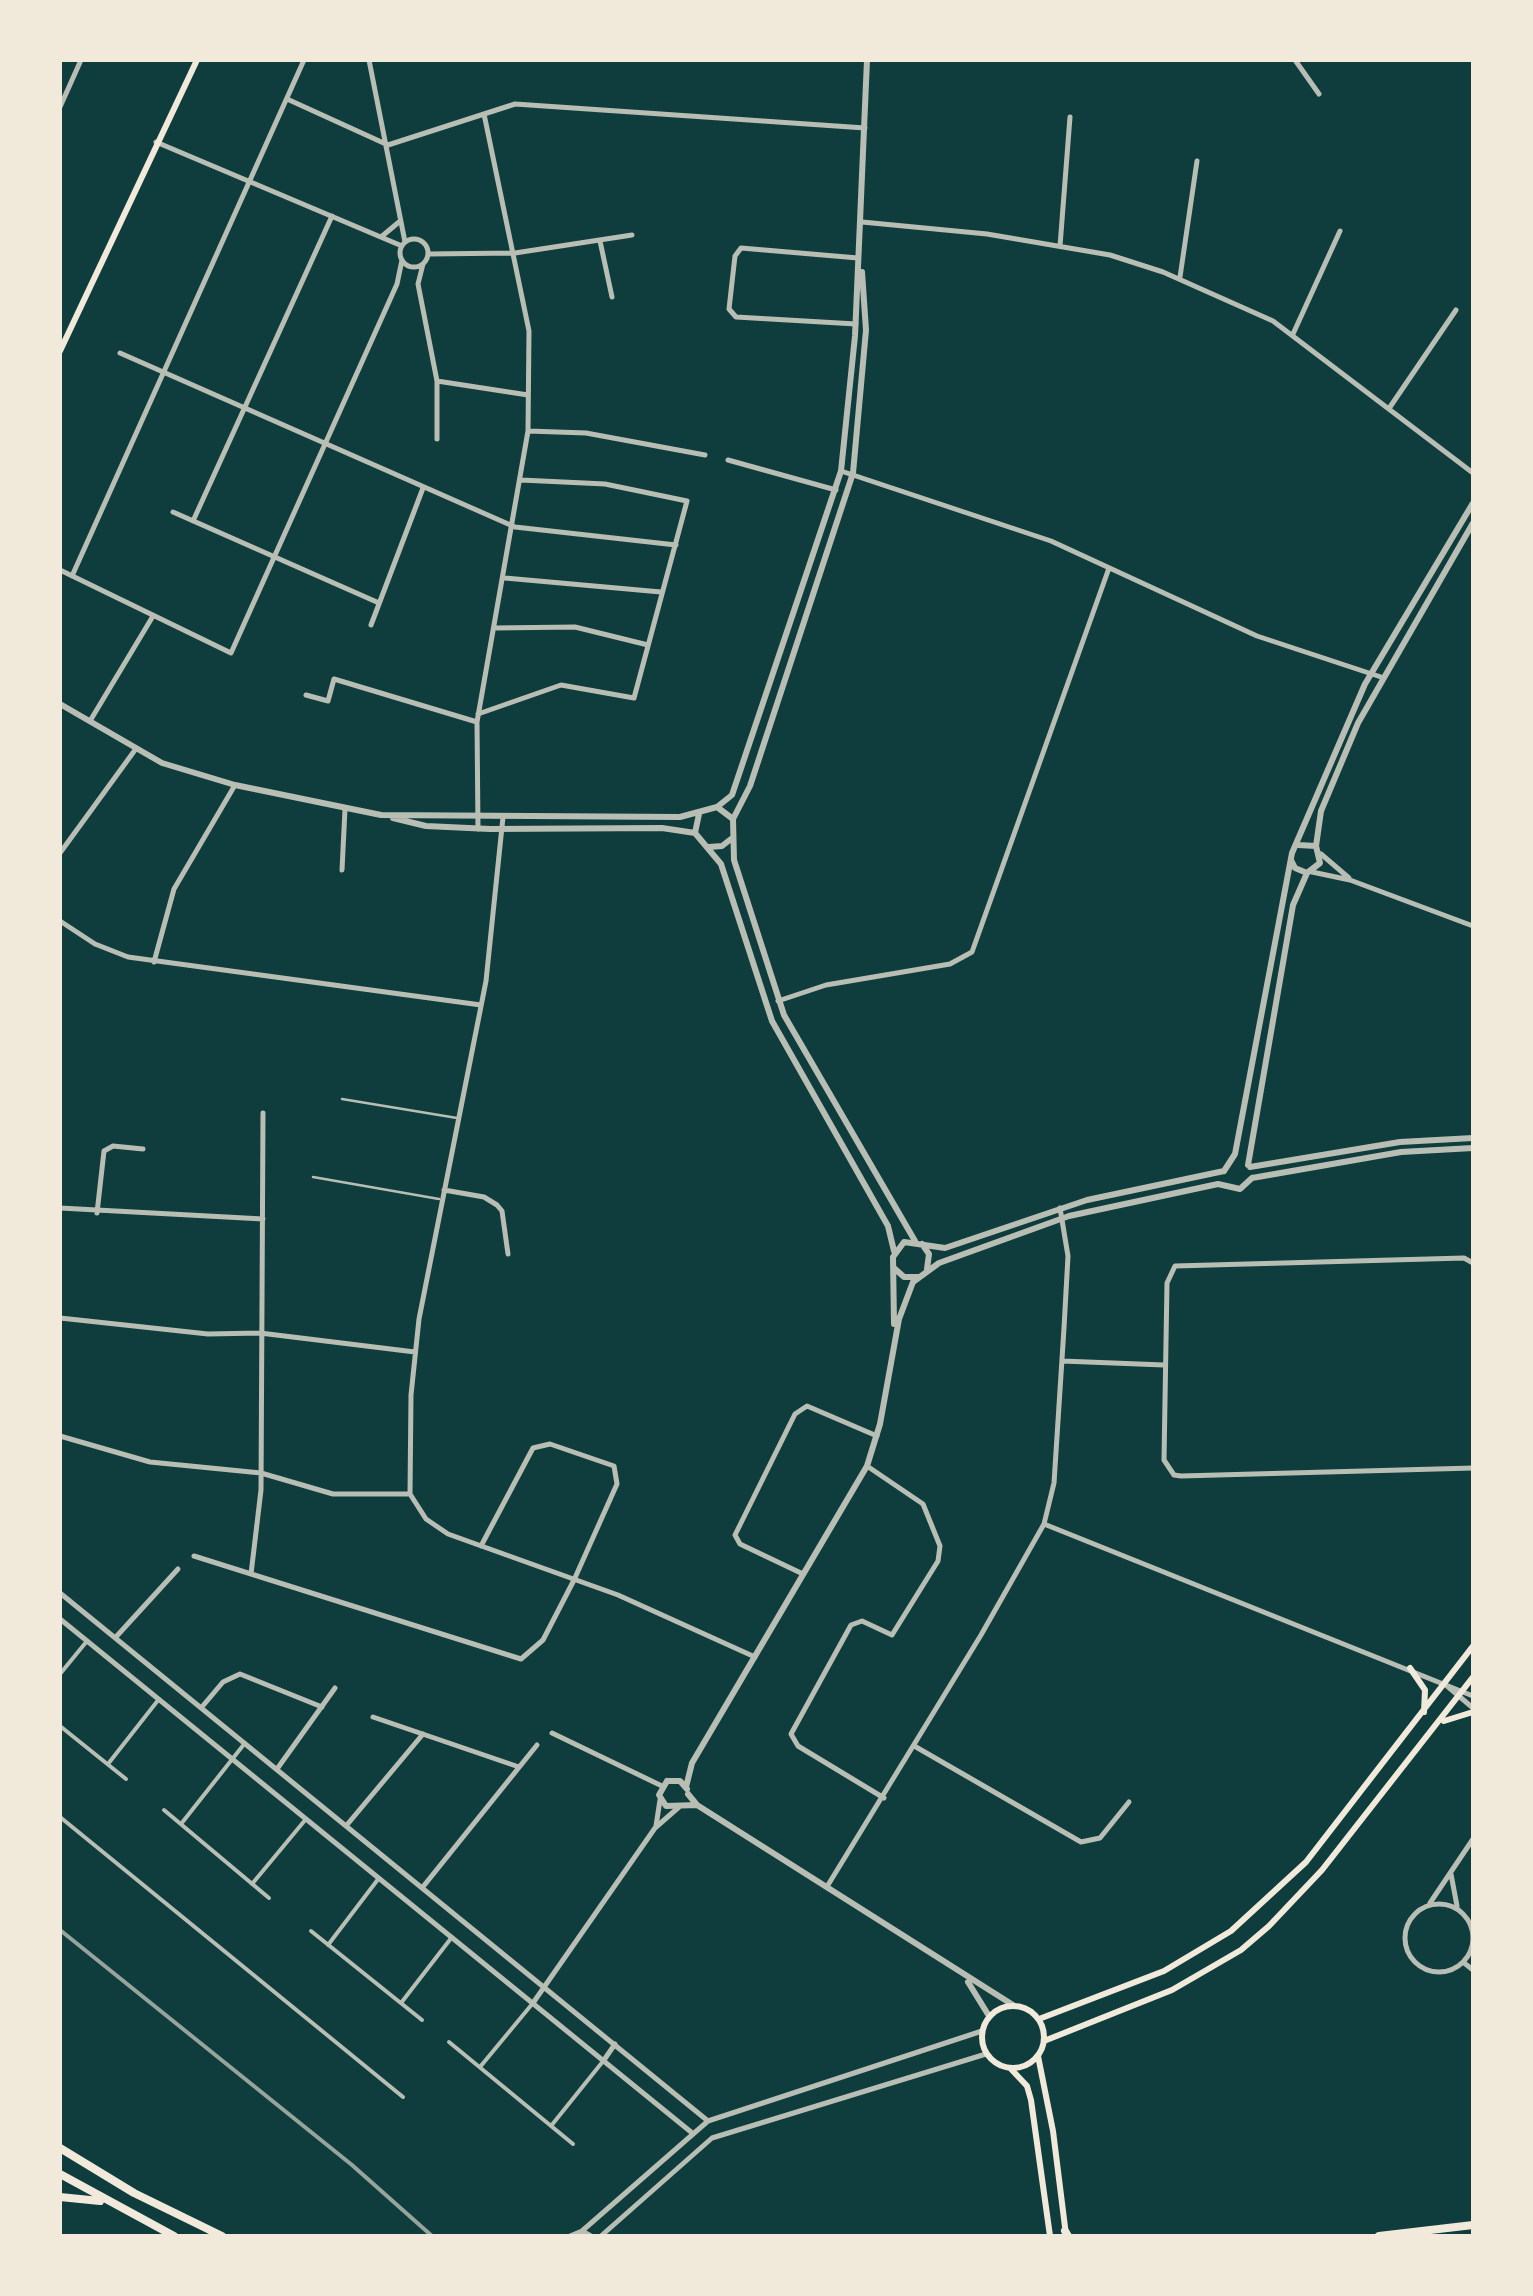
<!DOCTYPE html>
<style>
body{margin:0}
#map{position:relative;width:1533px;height:2296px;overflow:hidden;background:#0f3d3e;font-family:"IBM Plex Sans",sans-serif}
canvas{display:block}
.frame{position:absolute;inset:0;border:62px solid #f1e9da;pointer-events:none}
</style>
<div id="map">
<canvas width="1533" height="2296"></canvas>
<div class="frame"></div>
</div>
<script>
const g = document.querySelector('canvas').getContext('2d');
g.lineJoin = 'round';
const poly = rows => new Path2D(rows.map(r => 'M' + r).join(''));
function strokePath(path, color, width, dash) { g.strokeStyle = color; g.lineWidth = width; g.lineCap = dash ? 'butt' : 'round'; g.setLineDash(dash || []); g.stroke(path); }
strokePath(poly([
 [342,1099,457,1118],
 [313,1177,439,1199]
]), '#b8beb3', 2.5);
strokePath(poly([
 [60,1674,87,1641],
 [60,1726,126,1779],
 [108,1764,159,1699],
 [164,1810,269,1898],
 [60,1817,403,2097],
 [181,1824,245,1743],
 [252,1884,306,1819],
 [311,1931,422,2020],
 [328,1945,379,1878],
 [401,2003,452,1937],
 [449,2042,573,2144],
 [480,2067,533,2003],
 [551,2126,604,2060]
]), '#b8beb3', 4);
strokePath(poly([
 [369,60,405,242],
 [1295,60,1319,94],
 [287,99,388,145,515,104,865,128],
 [60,107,81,60],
 [156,142,402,246],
 [862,222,987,234,1110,255,1163,272,1273,321,1473,473],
 [381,237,399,222],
 '400 253a14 14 0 1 1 28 0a14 14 0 1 1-28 0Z',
 [600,241,612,297],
 [1060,246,1070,117],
 [428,254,515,253,632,235],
 [423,264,418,284,437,381,437,439],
 [1180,277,1197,161],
 [856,324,736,317,729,309,735,256,741,248,858,258],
 [1293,334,1340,231],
 [120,353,515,527,676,545],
 [437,381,528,395],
 [1390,407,1456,310],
 [528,431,586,433,705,455],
 [728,460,836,490],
 [841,471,1051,541,1257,636,1381,677],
 [173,512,379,603],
 [193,521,332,216],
 [60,570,231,653,397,284,402,260],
 [72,576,304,60],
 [505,578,661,592],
 [371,625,423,488],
 [494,628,575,627,648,645],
 [306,695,328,701,334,679,477,722],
 [478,714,561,685,634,698,687,501,605,484,521,480],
 [90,721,153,616],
 [503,817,486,981,419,1319,411,1395,410,1494,426,1519,448,1534,618,1595,755,1657],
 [478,829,477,722,528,431,529,331,484,114],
 [60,853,135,750],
 [1321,854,1349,878],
 [342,870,345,809],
 [1312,872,1350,880,1473,926],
 [60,921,95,944,128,957,481,1005],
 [154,962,174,889,235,785],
 [778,1001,826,985,950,964,972,952,1109,568],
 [444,1190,484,1197,497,1205,502,1211,508,1254],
 [60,1208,263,1219],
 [97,1213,104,1151,113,1146,143,1149],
 [1473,1263,1464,1258,1175,1266,1167,1283,1164,1460,1174,1475,1181,1476,1473,1468],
 [60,1318,208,1334,260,1333,415,1352],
 [1062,1361,1164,1365],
 [60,1436,150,1462,261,1473,333,1494,410,1494],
 [867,1466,923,1504,940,1546,938,1561,892,1635,862,1621,851,1625,791,1734,798,1746,884,1798],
 [1044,1524,1473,1696],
 [194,1556,521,1659,543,1640,574,1580,617,1484,614,1466,550,1444,533,1448,481,1546],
 [251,1574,261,1490,263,1113],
 [803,1574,740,1544,735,1535,795,1414,807,1406,877,1436],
 [60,1593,708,2121],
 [60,1619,691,2132],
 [115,1638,178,1569],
 [1447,1686,1473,1708],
 [201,1708,223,1682,240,1674,322,1707],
 [373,1717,519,1767],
 [552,1733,662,1786],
 [916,1747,1081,1842,1100,1838,1129,1802],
 [277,1769,335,1688],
 [346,1826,423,1734],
 [656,1826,660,1800],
 [1451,1874,1457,1906],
 [828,1885,981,1635,1044,1524,1054,1483,1064,1328,1068,1256,1060,1208],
 [422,1888,537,1745],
 [1430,1903,1473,1839],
 '1405 1938a34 34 0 1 1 68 0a34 34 0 1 1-68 0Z',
 [1463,1962,1473,1970],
 [533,2003,655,1828,679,1807],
 [604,2060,615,2044],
 [582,2231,708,2121,982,2031],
 [570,2236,582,2231,591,2236],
 [601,2236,712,2138,986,2054]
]), '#b8beb3', 5);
strokePath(poly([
 [60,704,162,763,235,785,381,815],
 [717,807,733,819,734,860,784,1015,915,1241],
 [699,814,695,833,721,864,772,1021,888,1226,894,1251],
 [381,815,680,817,717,807,732,795,841,471,855,336,867,60],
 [393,818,426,826,490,829,662,828,695,833],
 [733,819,750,786,853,473,866,330,862,272],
 [1316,846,1321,811,1358,723,1473,523],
 [709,847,722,846,731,839],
 [1291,860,1295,868,1307,873,1320,863,1316,846,1298,845],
 [1248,1165,1293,905,1307,873],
 [1250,1167,1400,1142,1473,1138],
 [1224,1171,1235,1154,1292,853,1365,684,1473,503],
 [1252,1178,1401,1152,1473,1148],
 [922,1244,929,1254,927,1269],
 [894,1268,904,1277,918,1277],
 [894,1324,893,1257,904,1242,945,1248,1087,1200,1224,1171],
 [667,1781,659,1795,666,1806,697,1805],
 [667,1781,680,1781,687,1789],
 [686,1787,692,1763,867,1466,880,1424,899,1319,913,1282,939,1263,1069,1216,1218,1184,1240,1189,1252,1178],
 [688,1794,697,1805,1013,2005],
 [968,1982,989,2016]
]), '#b8beb3', 6);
strokePath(poly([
 [60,351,197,60],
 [1410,1668,1425,1690,1424,1712],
 [1444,1721,1473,1712],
 '982 2037a31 31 0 1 1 62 0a31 31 0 1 1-62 0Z',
 [1039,2019,1164,1971,1231,1931,1306,1862,1473,1646],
 [1044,2041,1172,1990,1241,1950,1269,1926,1322,1870,1473,1677],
 [1038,2056,1053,2131,1066,2235],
 [1011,2069,1027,2086,1031,2100,1050,2236]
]), '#f1e9da', 6);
strokePath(poly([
 [60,2148,134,2193,222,2236],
 [60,2174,174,2236],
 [60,2197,100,2201],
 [1065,2231,1068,2236],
 [1379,2236,1473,2225]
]), '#f1e9da', 8);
strokePath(poly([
 [60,1930,352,2165,432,2236]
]), '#97a49c', 4);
</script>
